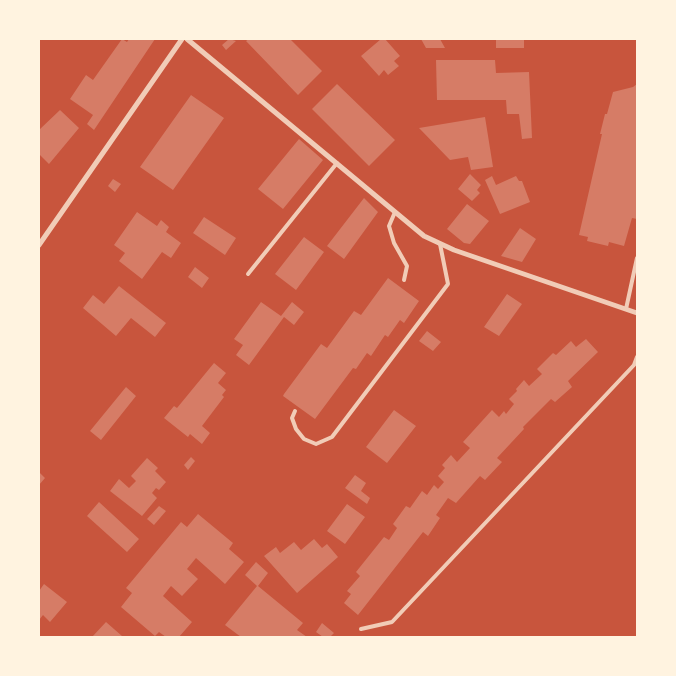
<!DOCTYPE html>
<style>
body{margin:0}
#map{position:relative;width:676px;height:676px;overflow:hidden;background:#c8553d;font-family:Commissioner,sans-serif}
canvas{display:block}
.frame{position:absolute;inset:0;border:40px solid #fff3e0;pointer-events:none}
</style>
<div id="map">
<canvas width="676" height="676"></canvas>
<div class="frame"></div>
</div>
<script>
const g = document.querySelector('canvas').getContext('2d');
g.lineJoin = 'round';
function fillPath(path, color) { g.fillStyle = color; g.fill(path, 'evenodd'); }
const poly = rows => new Path2D(rows.map(r => 'M' + r).join(''));
function strokePath(path, color, width, dash) { g.strokeStyle = color; g.lineWidth = width; g.lineCap = dash ? 'butt' : 'round'; g.setLineDash(dash || []); g.stroke(path); }
fillPath(poly([
 [122,39,127,42,129,39,155,39,94,130,87,124,93,115,70,99,86,75,93,80],
 [229,39,236,41,226,50,222,45],
 [249,39,290,39,322,71,298,95,246,41],
 [381,39,385,39,400,56,394,61,399,66,388,75,384,70,379,76,361,56],
 [421,39,440,39,445,48,426,48],
 [496,39,524,40,524,48,496,48],
 [436,60,495,60,496,73,529,72,532,138,522,139,519,114,507,114,506,100,437,100],
 [337,84,395,140,369,166,312,109],
 [637,84,637,219,632,218,624,246,609,242,608,246,587,241,588,237,579,235,602,134,600,134,605,114,607,114,613,92,633,87],
 [191,95,224,118,173,190,140,167],
 [60,110,79,128,49,164,39,154,39,130],
 [485,117,493,167,471,170,468,157,450,160,419,128],
 [299,139,323,160,283,209,258,189],
 [470,174,481,185,477,190,480,193,472,201,458,189],
 [492,176,496,185,516,176,519,181,522,181,530,202,500,214,485,180],
 [113,179,121,184,115,192,108,186],
 [364,198,378,212,344,259,327,246],
 [467,204,489,221,470,244,464,243,447,229],
 [137,212,157,226,161,220,169,227,166,232,181,243,171,258,162,252,142,279,119,261,125,253,114,245],
 [204,217,236,238,225,255,193,233],
 [520,228,536,239,522,262,501,256],
 [304,237,324,252,296,290,275,274],
 [195,267,209,278,202,288,188,277],
 [388,278,419,301,404,323,400,320,388,337,385,335,371,356,367,353,356,369,353,368,315,419,283,396,284,394,321,344,327,348,354,311,361,315],
 [119,286,166,323,155,337,131,318,116,336,83,308,93,295,104,304],
 [507,294,522,304,499,336,484,327],
 [261,302,281,316,292,302,304,312,294,325,284,317,249,365,236,355,243,345,234,339],
 [427,331,441,342,433,351,419,341],
 [586,339,598,352,568,381,572,387,555,402,551,399,523,427,524,429,497,458,502,462,485,480,480,476,456,503,448,498,436,515,440,518,428,536,423,532,358,615,344,603,351,594,347,591,360,576,356,572,384,537,389,540,397,528,393,524,406,506,410,508,422,491,427,495,434,485,438,489,444,482,438,476,445,468,442,465,451,455,457,462,470,448,463,442,492,410,499,417,504,411,506,414,514,404,509,399,517,391,516,389,524,380,529,386,542,374,537,369,553,353,556,355,571,341,576,347],
 [214,363,226,373,218,383,226,390,222,395,224,397,202,426,210,433,202,444,190,434,188,437,164,418,174,406,177,408],
 [126,387,136,396,101,440,90,431],
 [394,410,416,426,387,463,366,447],
 [191,457,195,461,188,470,184,465],
 [147,458,158,468,155,471,166,482,159,490,156,488,152,493,157,498,142,516,110,491,119,479,129,488,136,481,131,476],
 [39,472,45,478,39,485],
 [355,475,366,483,361,491,370,498,367,504,345,488],
 [99,502,139,539,127,552,87,516],
 [347,504,365,517,345,544,327,531],
 [159,506,166,511,154,525,147,519],
 [198,514,233,543,229,549,244,562,225,584,196,558,187,569,198,579,182,596,171,586,163,596,192,622,179,637,166,637,159,632,155,636,121,607,132,593,126,588,181,522,187,527],
 [314,539,322,548,327,544,338,557,297,593,264,556,276,547,280,553,294,542,301,550],
 [256,562,268,573,258,586,303,623,297,630,307,637,241,637,225,625,257,586,245,575],
 [44,584,67,602,50,622,43,615,39,620,39,591],
 [106,622,122,636,121,637,92,637],
 [322,623,334,633,330,637,323,637,316,632]
]), '#d67c66');
strokePath(poly([
 [395,212,389,226,394,243,407,266,404,280],
 [248,274,337,163],
 [626,309,637,258],
 [295,411,292,418,296,429,304,439,316,444,332,437,448,284,440,244],
 [361,629,392,622,634,365,637,357]
]), '#f1ccb7', 4);
strokePath(poly([
 [187,39,424,236,454,250,637,313],
 [39,245,182,39]
]), '#f1ccb7', 5);
</script>
